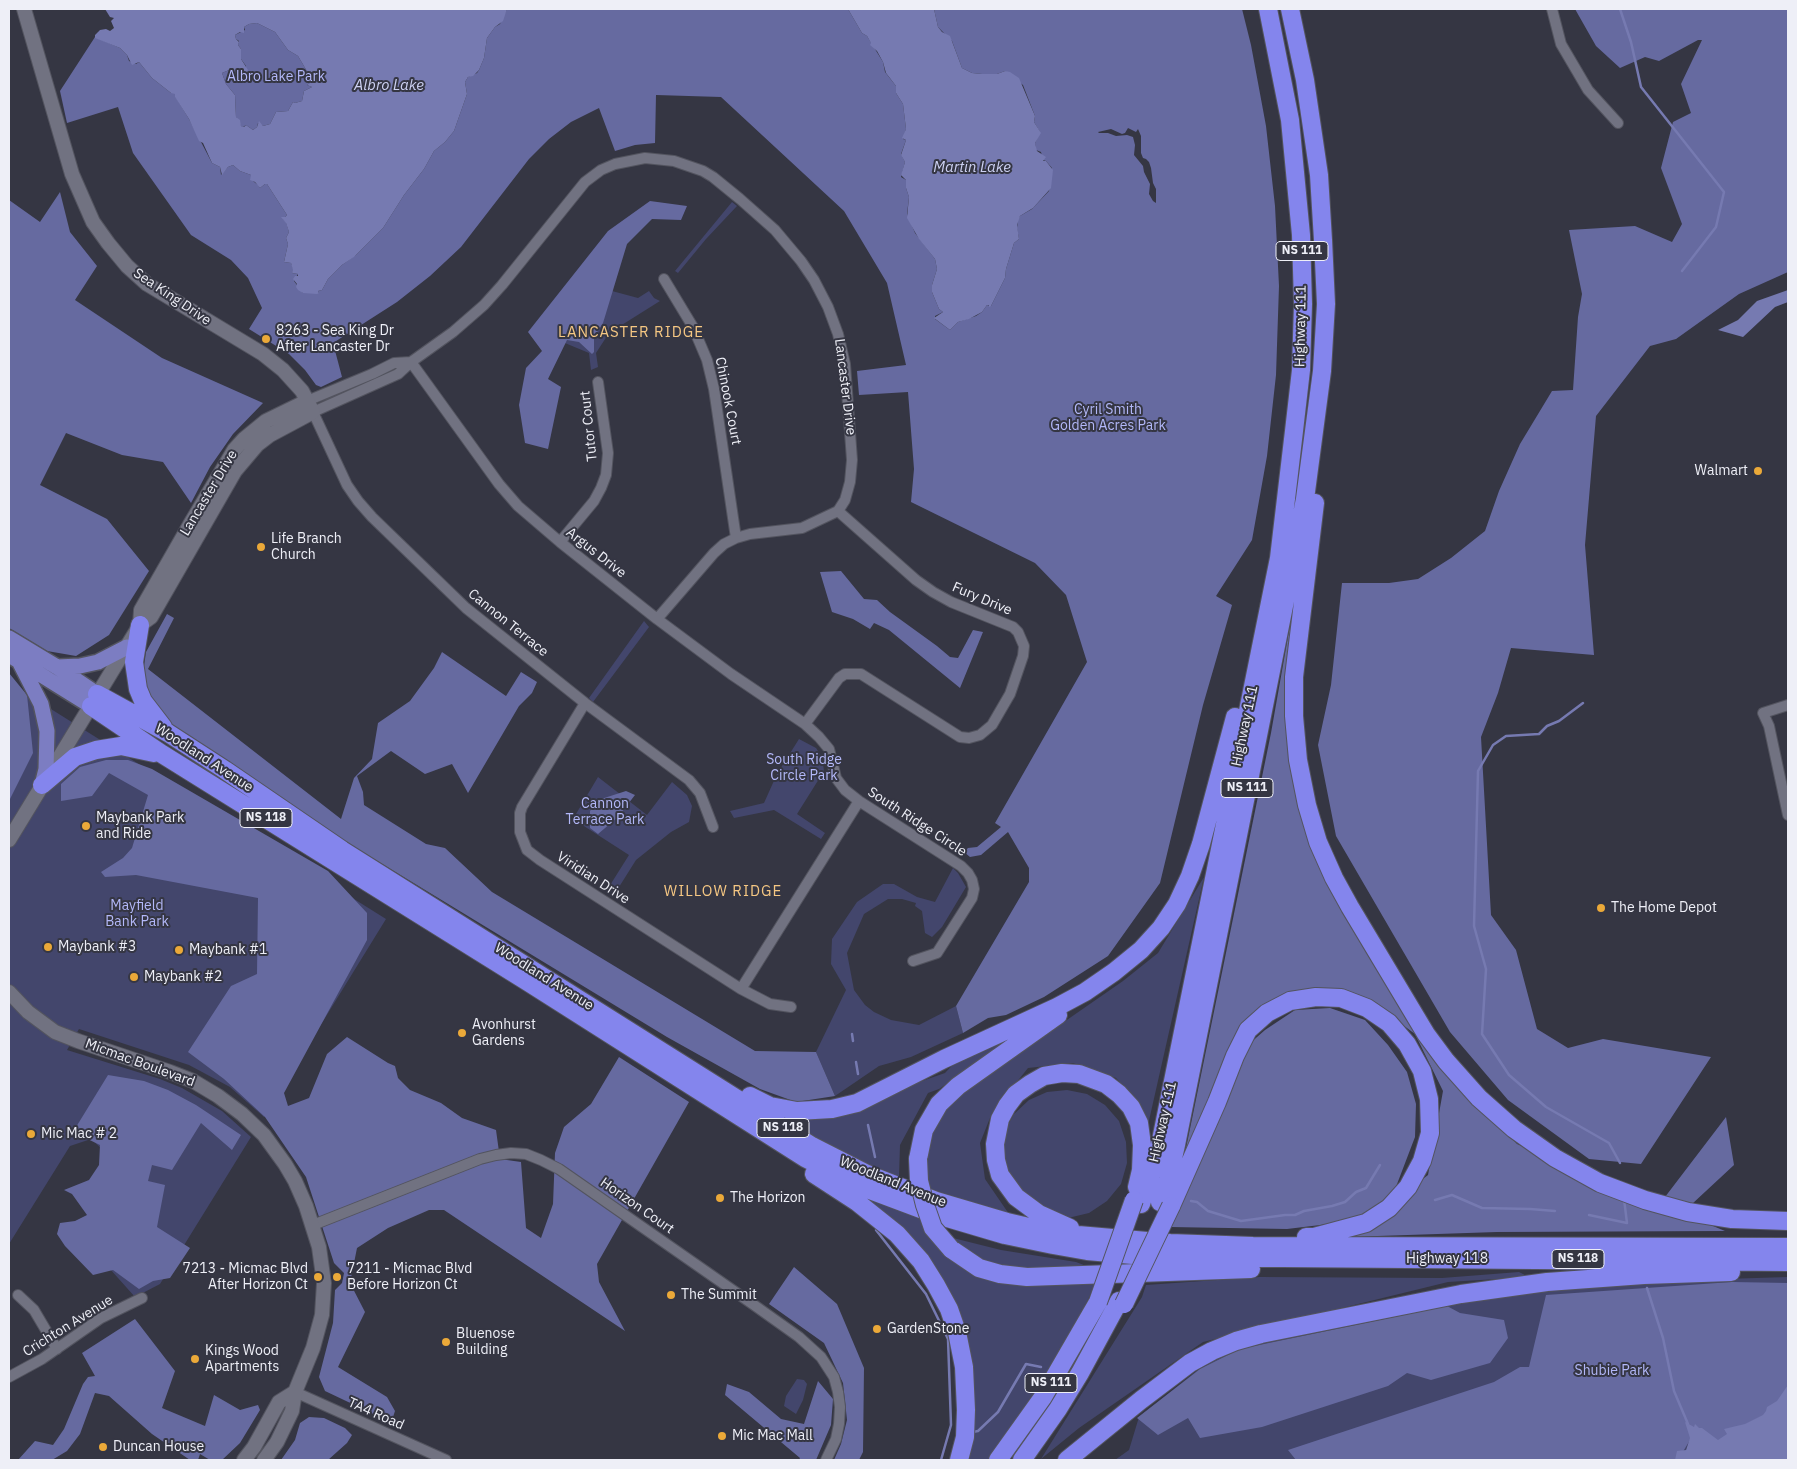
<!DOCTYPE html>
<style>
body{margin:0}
#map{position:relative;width:1797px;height:1469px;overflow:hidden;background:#353643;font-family:"IBM Plex Sans",sans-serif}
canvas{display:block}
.frame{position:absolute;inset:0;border:10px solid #eeeff7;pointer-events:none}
</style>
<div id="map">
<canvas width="1797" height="1469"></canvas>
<div class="frame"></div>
</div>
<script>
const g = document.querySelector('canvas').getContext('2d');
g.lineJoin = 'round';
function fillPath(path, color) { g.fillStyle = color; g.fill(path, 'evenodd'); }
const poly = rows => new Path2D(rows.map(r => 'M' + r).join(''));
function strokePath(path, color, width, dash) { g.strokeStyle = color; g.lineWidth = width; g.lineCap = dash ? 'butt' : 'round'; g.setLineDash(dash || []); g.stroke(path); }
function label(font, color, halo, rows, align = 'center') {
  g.font = font + ' "IBM Plex Sans",sans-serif'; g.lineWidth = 4; g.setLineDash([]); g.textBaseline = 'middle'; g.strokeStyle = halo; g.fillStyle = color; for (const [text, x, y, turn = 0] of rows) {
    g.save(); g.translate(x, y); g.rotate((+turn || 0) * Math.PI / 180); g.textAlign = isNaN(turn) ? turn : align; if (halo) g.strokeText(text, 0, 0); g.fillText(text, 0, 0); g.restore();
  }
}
fillPath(poly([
 [732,202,737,206,706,239,678,273,675,271],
 [612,291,638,298,649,291,654,298,660,301,609,333,596,353,598,367,591,370,589,353,548,336],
 [644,621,649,627,593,702,589,698],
 [27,694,386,919,264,1117,230,1087,189,1065,79,1029,67,1050,160,1079,182,1088,222,1111,251,1137,160,1284,135,1297,93,1250,103,1199,115,1161,91,1139,70,1146,9,1244,9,724],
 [799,739,816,748,822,757,824,771,797,814,825,833,821,839,774,810,734,818,730,811,764,803,777,774],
 [598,777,647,815,672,782,687,795,692,806,689,822,671,832,636,860,614,895,607,890,629,855,573,819],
 [953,868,958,873,966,887,942,927,932,937,925,933,922,911,915,906,916,903,902,899,888,899,864,914,847,953,854,990,865,1005,874,1012,891,1020,919,1025,956,1006,963,1033,911,1057,879,1066,835,1096,816,1052,846,990,831,964,832,939,857,902,883,884,894,884,917,897,935,902],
 [1204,877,1148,1125,1141,1107,1116,1078,1073,1063,1028,1068,992,1113,980,1143,985,1179,1009,1214,929,1192,924,1172,928,1145,939,1117,966,1090,1123,981,1158,953],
 [1025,1031,939,1089,928,1093,900,1145,899,1177,887,1175,863,1166,779,1119,878,1102,879,1096,945,1073,959,1058],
 [1067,1090,1087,1094,1105,1105,1119,1121,1126,1142,1127,1163,1121,1184,1107,1201,1089,1213,1068,1218,1047,1216,1002,1172,1004,1132,1014,1114,1029,1100,1047,1092],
 [865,1198,924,1220,943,1246,1038,1285,1096,1283,1057,1363,992,1460,962,1460,959,1327],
 [953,1238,1001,1250,1076,1262,1089,1267,991,1272],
 [1519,1272,1529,1277,1448,1282,1203,1342,1079,1428,1041,1459,1142,1297,1146,1285,1260,1277,1442,1278],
 [1788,1277,1788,1385,1688,1444,1686,1450,1663,1460,1115,1460,1129,1450,1139,1417,1199,1369,1213,1351,1499,1286],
 [797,1379,804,1380,807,1384,803,1400,796,1414,784,1406,786,1396]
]), '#43466c');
fillPath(poly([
 [507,9,848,9,862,33,867,36,883,62,885,72,896,86,896,93,903,104,906,129,903,139,906,140,901,154,905,162,901,177,906,180,906,188,909,197,907,214,915,233,935,259,937,269,932,285,932,292,939,309,943,312,935,316,935,319,950,330,958,322,976,316,982,312,987,305,991,306,1005,278,1006,269,1014,243,1019,239,1017,228,1018,219,1020,216,1032,209,1049,191,1052,168,1046,161,1043,160,1041,152,1036,150,1035,143,1040,132,1034,122,1035,116,1023,85,1005,71,997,74,982,74,972,73,962,68,952,41,938,27,934,9,1242,9,1251,45,1266,126,1275,206,1279,286,1276,375,1267,456,1252,540,1216,596,1232,605,1203,705,1160,883,1108,956,1044,997,1006,1015,988,1018,963,1033,956,1006,1029,882,1029,868,1008,832,981,855,970,857,964,852,968,848,977,847,1001,827,995,823,1087,662,1066,595,1035,563,911,502,914,469,908,392,859,395,857,371,906,365,887,283,844,211,721,97,656,95,655,143,635,145,615,151,599,108,571,122,549,139,529,159,461,247,430,276,397,302,333,343,342,377,321,387,316,385,305,370,289,354,249,329,262,308,248,278,231,260,191,235,133,153,118,107,67,123,60,91,95,37,120,48,127,55,129,61,136,64,139,62,152,78,171,93,175,93,175,96,189,119,212,163,220,167,221,175,228,167,233,165,240,171,251,175,253,181,258,185,260,188,265,184,267,184,287,215,283,219,286,222,289,232,286,238,288,244,284,262,291,263,294,270,292,273,298,274,294,281,303,293,319,293,318,291,322,290,328,279,342,265,356,255,383,228,404,195,424,169,434,151,445,142,454,131,467,94,465,82,468,77,477,73,479,70,484,58,487,38,495,27,500,24],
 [1128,128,1136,132,1138,129,1141,136,1141,153,1143,158,1146,159,1149,162,1151,168,1153,183,1156,189,1156,203,1153,201,1149,194,1150,184,1144,172,1143,166,1134,155,1135,145,1133,137,1127,135,1116,136,1108,133,1099,133,1098,132,1111,129,1122,134,1125,133],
 [1575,9,1788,9,1788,272,1739,294,1676,339,1650,346,1596,416,1585,545,1594,655,1511,648,1498,693,1481,737,1491,915,1516,950,1537,1029,1568,1048,1603,1039,1711,1057,1641,1164,1589,1159,1508,1100,1450,1032,1336,836,1318,745,1331,685,1342,583,1389,583,1418,579,1451,558,1485,531,1499,491,1520,444,1552,391,1573,390,1578,317,1582,294,1569,230,1635,226,1672,242,1682,224,1661,168,1673,122,1691,113,1681,84,1702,40,1698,40,1659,61,1645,57,1620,68,1596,46],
 [257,23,275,32,288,50,298,56,311,78,311,82,307,85,312,87,304,91,302,101,295,103,293,102,288,111,276,112,270,124,263,126,258,123,257,127,253,130,246,125,243,127,241,126,236,117,235,95,226,84,222,73,229,70,236,75,245,74,246,66,241,59,241,49,238,45,239,41,236,39,235,35,245,30,244,27,249,24],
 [60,192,70,232,97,266,75,300,162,358,263,403,233,434,210,467,191,503,163,462,122,455,66,433,40,485,107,519,149,571,109,635,76,656,47,651,9,628,9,200,40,222],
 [650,201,687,206,681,220,652,219,627,244,603,323,594,337,594,352,592,354,579,342,567,340,548,379,561,387,548,449,525,443,519,405,526,368,542,351,528,332,608,231],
 [841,571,864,599,877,600,890,612,937,646,950,657,958,658,973,630,983,632,960,688,889,630,874,623,870,629,853,619,832,612,820,572],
 [1295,597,1309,823,1435,1056,1517,1144,1725,1231,1497,1232,1348,1237,1428,1175,1443,1091,1415,1034,1392,1017,1344,997,1269,1009,1184,1158,1271,733],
 [167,614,174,618,148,669,341,819,354,778,372,759,378,723,410,701,434,668,442,652,506,696,521,672,537,682,532,693,519,706,468,793,452,764,425,774,391,751,357,776,363,792,364,805,426,844,445,848,492,892,755,1051,816,1052,835,1096,796,1102,760,1089,667,1037,328,831,165,721,141,687,146,652],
 [9,673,27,695,33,753,9,801],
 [106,760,128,760,152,769,328,871,367,913,367,940,284,1093,288,1106,309,1098,327,1054,347,1037,388,1063,395,1066,398,1078,410,1090,441,1103,462,1118,496,1130,500,1159,521,1162,526,1228,541,1238,553,1204,555,1153,564,1127,591,1104,619,1057,689,1102,597,1264,599,1282,625,1331,444,1210,429,1210,388,1228,357,1248,350,1283,365,1312,338,1367,387,1397,395,1411,393,1417,384,1419,325,1391,319,1377,333,1323,335,1290,342,1283,344,1273,334,1263,306,1177,265,1117,224,1079,188,1052,231,986,257,974,258,898,136,875,105,877,101,872,123,858,132,848,148,795,109,773,92,796,61,801,61,784,80,767],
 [626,791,635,795,618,817,598,834,590,828,590,811,598,800],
 [1330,1008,1365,1020,1388,1045,1407,1072,1416,1104,1415,1137,1394,1192,1366,1214,1337,1223,1287,1229,1170,1227,1240,1052,1265,1030,1295,1010],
 [108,1075,144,1081,168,1090,196,1105,241,1135,232,1150,201,1123,172,1170,152,1165,148,1181,165,1185,157,1227,190,1248,170,1278,153,1281,139,1289,113,1270,93,1275,65,1246,57,1234,60,1223,75,1221,87,1215,72,1194,64,1190,89,1180,99,1165,100,1145,73,1132],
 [1726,1117,1734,1165,1692,1204,1665,1197],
 [794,1267,837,1304,864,1368,863,1452,859,1460,834,1460,841,1444,847,1420,843,1383,824,1343,769,1304],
 [1732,1282,1788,1283,1788,1401,1749,1445,1690,1440,1678,1460,1296,1460,1288,1450,1494,1382,1520,1367,1529,1367,1546,1295],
 [1447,1306,1460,1313,1504,1320,1508,1338,1490,1363,1431,1380,1407,1373,1388,1386,1262,1427,1200,1438,1188,1418,1158,1435,1137,1418,1200,1369,1240,1349],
 [135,1319,175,1371,162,1408,205,1426,214,1395,240,1410,258,1405,260,1410,240,1443,222,1460,210,1460,200,1454,198,1460,190,1460,152,1434,109,1396,95,1393,80,1434,67,1451,52,1460,18,1460,35,1441,53,1445,64,1429,83,1384,88,1377,95,1376,82,1353],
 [818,1381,833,1399,831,1425,816,1460,799,1460,800,1458,725,1395,727,1384,749,1392,781,1419,804,1424],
 [309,1417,324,1418,345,1428,352,1435,347,1443,328,1460,281,1460,295,1440,300,1423]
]), '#666aa0');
fillPath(poly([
 [105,9,507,9,503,21,495,27,487,38,484,58,479,70,473,76,468,77,465,82,467,94,454,131,445,142,434,151,424,169,404,195,383,228,354,257,342,265,328,279,322,290,318,291,319,293,317,294,303,293,298,290,296,287,297,284,293,279,295,276,298,276,298,274,292,273,293,270,291,263,284,262,288,244,286,238,289,232,286,223,281,217,285,217,287,215,267,184,265,184,260,188,255,182,250,180,251,175,240,171,233,165,228,167,222,175,220,167,212,163,203,143,199,141,189,119,175,97,175,94,171,93,152,78,139,62,132,65,127,55,120,48,95,38,95,35,100,30,106,29,110,31,114,28,111,21,114,18,110,17],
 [257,23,275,32,288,50,298,56,311,78,311,82,307,85,312,87,304,91,302,101,295,103,293,102,288,111,276,112,270,124,263,126,259,121,257,127,253,130,246,125,244,127,241,126,240,120,236,117,235,95,226,84,222,73,229,70,238,76,245,74,248,70,241,59,241,49,238,45,239,42,236,39,235,35,240,32,244,33,244,27,249,24],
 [848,9,934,9,938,27,942,32,950,36,962,68,972,73,982,74,997,74,1005,71,1010,72,1019,78,1035,116,1034,122,1041,133,1035,143,1037,151,1046,157,1043,161,1046,161,1053,170,1051,188,1033,208,1020,216,1017,225,1019,239,1014,243,1006,269,1005,278,991,306,989,307,989,305,987,305,982,312,969,319,958,322,950,330,934,318,943,312,939,309,932,292,932,285,937,269,935,259,919,239,907,218,909,197,906,188,906,180,901,175,905,162,901,155,906,140,902,138,906,129,903,104,896,93,896,86,886,73,883,62,877,51,870,45,871,43,867,36,862,33],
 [1788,290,1788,302,1775,307,1743,337,1718,330,1738,320,1757,301],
 [1788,1385,1788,1460,1675,1460,1677,1451,1686,1450,1690,1438,1685,1422,1694,1427,1695,1424,1699,1428,1702,1428,1718,1440,1727,1434,1724,1429,1745,1424,1763,1415,1766,1411,1767,1407,1777,1401]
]), '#767ab1');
strokePath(poly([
 [1620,9,1631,42,1641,87,1724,192,1716,227,1682,271],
 [1583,703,1559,721,1547,726,1539,734,1506,736,1493,745,1478,771,1474,926,1486,969,1482,1034,1509,1075,1546,1107,1609,1143,1620,1163],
 [852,1034,853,1041],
 [856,1062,858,1074],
 [868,1125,875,1157],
 [1435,1200,1452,1195,1482,1208,1530,1209,1555,1211],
 [1191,1201,1197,1202,1208,1211,1241,1221,1285,1215,1295,1215,1304,1211,1332,1206,1345,1202,1356,1192,1366,1188,1380,1165],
 [1589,1215,1627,1223,1624,1199],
 [876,1230,926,1294,948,1339,951,1425,941,1460],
 [1647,1288,1663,1338,1674,1391,1688,1424],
 [973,1432,978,1431,998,1412,1026,1364,1041,1367]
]), '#767ab1', 2.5);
const street = poly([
 [1552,9,1561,44,1588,90,1618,123],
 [664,279,693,327,707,360,714,389,736,538],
 [411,362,499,484,518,506,560,542,657,619,731,674,805,724,819,737,829,749,836,778,845,790,859,801,961,866,968,873,972,880,974,889,972,898,937,953,913,961],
 [307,401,372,374,394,363,411,362],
 [560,542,594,501,601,488,606,475,608,453,598,382],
 [657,619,714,553,724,544,736,538,750,534,802,528,838,511,845,500,850,482,852,460,845,364,838,334,828,307,814,280,801,261,775,230,740,199,713,177,703,171,674,161,645,158,615,164,601,170,585,182,502,285,484,305,453,332,411,362,398,374,313,412,347,485,358,501,372,517,466,608,585,703,689,780,700,793,713,827],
 [585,703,522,807,520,813,520,832,527,850,540,860,741,989,770,1004,791,1007],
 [1788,705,1763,713,1769,726,1788,815],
 [805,724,839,678,845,674,861,674,960,737,969,738,980,735,992,725,1010,694,1023,656,1024,646,1018,632,1013,627,951,602,933,592,916,580,838,511],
 [741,989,859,801],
 [313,1225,480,1159,496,1155,511,1153,526,1154,541,1160,559,1169,754,1305,799,1337,821,1357,834,1377,838,1392,840,1407,839,1424,836,1439,826,1460],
 [18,1295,34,1310,57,1349],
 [9,1377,42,1359,101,1318,142,1298],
 [295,1392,446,1460]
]);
const secondary = poly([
 [140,625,141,610,192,521,234,450,244,439,266,421,307,401],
 [9,840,140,625,151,617,235,471,257,445,270,435,313,412,302,391,283,370,263,354,147,284,127,266,108,243,93,222,72,174,24,9],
 [9,992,28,1012,55,1032,78,1041,170,1072,193,1081,218,1096,242,1114,264,1135,285,1164,295,1181,306,1206,319,1247,324,1283,322,1315,313,1348,295,1392,292,1411,277,1442,264,1460],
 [244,1460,254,1447,279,1402,295,1392]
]);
const primary = poly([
 [9,638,57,667,97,694],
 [9,655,91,706],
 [19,661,41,704,47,731,46,769,42,785],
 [57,667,80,666,98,662,127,647]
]);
const highway = poly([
 [1315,503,1294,677,1294,716,1298,760,1307,805,1318,842,1334,878,1350,907,1426,1034,1446,1061,1479,1098,1514,1129,1555,1158,1600,1183,1645,1200,1688,1212,1732,1219,1788,1221],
 [140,625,134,662,138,689,143,701,163,727],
 [97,694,168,733,225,770,342,850,812,1146,867,1174,936,1201,1007,1222,1055,1233,1170,1243,1253,1246,1788,1247],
 [91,706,162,754,528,982,805,1158,862,1187,934,1214,1005,1235,1053,1245,1087,1251,1156,1257,1788,1262],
 [42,785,75,757,96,750,121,746,154,753],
 [750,1096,770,1106,797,1111,832,1109,857,1103,944,1059,1057,1007,1085,992,1114,972,1141,950,1161,928,1177,904,1190,876,1201,844,1235,717],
 [918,1159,924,1130,939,1104,958,1086,1058,1015],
 [814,1174,857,1202,897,1234,921,1261,936,1285,949,1309,957,1332,964,1367,966,1410,965,1437,959,1460],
 [1160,1202,1168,1180,1176,1145,1293,561,1305,499,1322,371,1326,304,1323,240,1319,175,1305,80,1290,9],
 [1141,1204,1159,1150,1279,558,1294,431,1301,370,1303,304,1301,235,1290,120,1268,9],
 [1171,1206,1217,1102,1235,1056,1248,1030,1267,1013,1290,1001,1316,997,1341,998,1367,1008,1389,1023,1407,1044,1422,1071,1429,1099,1430,1133,1422,1161,1408,1187,1389,1208,1366,1223,1314,1237,1306,1237],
 [1070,1228,1039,1214,1016,1197,1000,1175,996,1160,995,1144,1000,1119,1007,1106,1016,1094,1030,1084,1044,1076,1062,1073,1079,1074,1106,1084,1119,1094,1131,1107,1139,1123,1142,1145,1141,1170,1137,1187],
 [951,1249,979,1268,1000,1274,1027,1277,1251,1269],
 [998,1460,1043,1397,1098,1302],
 [1022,1460,1058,1409,1080,1373,1119,1301],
 [1067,1460,1141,1400,1190,1363,1212,1351,1236,1341,1261,1334,1461,1294,1547,1282,1644,1275,1731,1272]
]);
strokePath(street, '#53545f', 12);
strokePath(secondary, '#53545f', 16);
strokePath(primary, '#53545f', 18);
strokePath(highway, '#53545f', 20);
strokePath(street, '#717281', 10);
strokePath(secondary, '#717281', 14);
strokePath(primary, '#7c7dc2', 15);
strokePath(highway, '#8485ed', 18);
const highwayBridge = poly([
 [918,1159,919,1181,925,1205,933,1228,951,1249],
 [1098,1302,1134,1200],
 [1124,1304,1171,1206]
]);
strokePath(highwayBridge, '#53545f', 20, []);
strokePath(highwayBridge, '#8485ed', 18);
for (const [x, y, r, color] of [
 [266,339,5,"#eba939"],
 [1758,471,5,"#eba939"],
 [261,547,5,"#eba939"],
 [86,826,5,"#eba939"],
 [1601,908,5,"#eba939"],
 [48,947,5,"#eba939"],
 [179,950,5,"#eba939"],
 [134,977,5,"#eba939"],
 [462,1033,5,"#eba939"],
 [31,1134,5,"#eba939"],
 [720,1198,5,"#eba939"],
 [318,1277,5,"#eba939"],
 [337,1277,5,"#eba939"],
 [671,1295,5,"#eba939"],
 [877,1329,5,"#eba939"],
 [446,1342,5,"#eba939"],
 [195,1359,5,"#eba939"],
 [722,1436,5,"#eba939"],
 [103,1447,5,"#eba939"]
]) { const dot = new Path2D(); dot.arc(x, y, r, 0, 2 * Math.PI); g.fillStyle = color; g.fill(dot); strokePath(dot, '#353643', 2); }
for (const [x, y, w] of [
 [1302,251,52],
 [1247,788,52],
 [266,818,52],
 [783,1128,52],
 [1578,1259,52],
 [1051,1383,52]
]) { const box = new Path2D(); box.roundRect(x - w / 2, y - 9.5, w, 19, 4); g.fillStyle = '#353643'; g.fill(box); strokePath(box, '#eeeff7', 1); }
label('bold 12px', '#eeeff7', null, [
 ["NS 111",1302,251],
 ["NS 111",1247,788],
 ["NS 118",266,818],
 ["NS 118",783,1128],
 ["NS 118",1578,1259],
 ["NS 111",1051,1383]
]);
label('14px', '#b3b8f9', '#353643', [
 ["Albro Lake Park",276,77],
 ["Cyril Smith",1108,410],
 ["Golden Acres Park",1108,426],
 ["South Ridge",804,760],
 ["Circle Park",804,776],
 ["Cannon",605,804],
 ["Terrace Park",605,820],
 ["Mayfield",137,906],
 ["Bank Park",137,922],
 ["Shubie Park",1612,1371]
]);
label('14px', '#eeeff7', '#353643', [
 ["Sea King Drive",172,297,34],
 ["Highway 111",1301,326,-89],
 ["Lancaster Drive",845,387,83],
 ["Chinook Court",728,401,79],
 ["Tutor Court",589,426,-96],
 ["Lancaster Drive",209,493,-59],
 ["Argus Drive",596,553,38],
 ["Fury Drive",982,599,23],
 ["Cannon Terrace",508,623,39],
 ["Highway 111",1245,726,-78],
 ["Woodland Avenue",204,758,33],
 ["South Ridge Circle",917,822,33],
 ["Viridian Drive",593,878,33],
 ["Woodland Avenue",544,977,32],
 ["Micmac Boulevard",140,1063,20],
 ["Highway 111",1163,1122,-77],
 ["Woodland Avenue",893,1182,22],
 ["Horizon Court",637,1206,35],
 ["Highway 118",1447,1259],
 ["Crichton Avenue",68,1326,-32],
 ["TA4 Road",376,1414,24]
]);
label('14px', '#eeeff7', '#353643', [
 ["8263 - Sea King Dr",276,331],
 ["After Lancaster Dr",276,347],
 ["Walmart",1748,471,"right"],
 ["Life Branch",271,539],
 ["Church",271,555],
 ["Maybank Park",96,818],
 ["and Ride",96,834],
 ["The Home Depot",1611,908],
 ["Maybank #3",58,947],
 ["Maybank #1",189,950],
 ["Maybank #2",144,977],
 ["Avonhurst",472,1025],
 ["Gardens",472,1041],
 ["Mic Mac # 2",41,1134],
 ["The Horizon",730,1198],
 ["7213 - Micmac Blvd",308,1269,"right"],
 ["After Horizon Ct",308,1285,"right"],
 ["7211 - Micmac Blvd",347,1269],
 ["Before Horizon Ct",347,1285],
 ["The Summit",681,1295],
 ["GardenStone",887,1329],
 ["Bluenose",456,1334],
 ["Building",456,1350],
 ["Kings Wood",205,1351],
 ["Apartments",205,1367],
 ["Mic Mac Mall",732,1436],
 ["Duncan House",113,1447]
], 'left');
label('italic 15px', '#cdd1f2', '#353643', [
 ["Albro Lake",389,86],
 ["Martin Lake",972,168]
]);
g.letterSpacing = '1px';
label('15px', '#f5c783', '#353643', [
 ["LANCASTER RIDGE",631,333],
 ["WILLOW RIDGE",723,892]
]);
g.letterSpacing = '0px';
</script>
